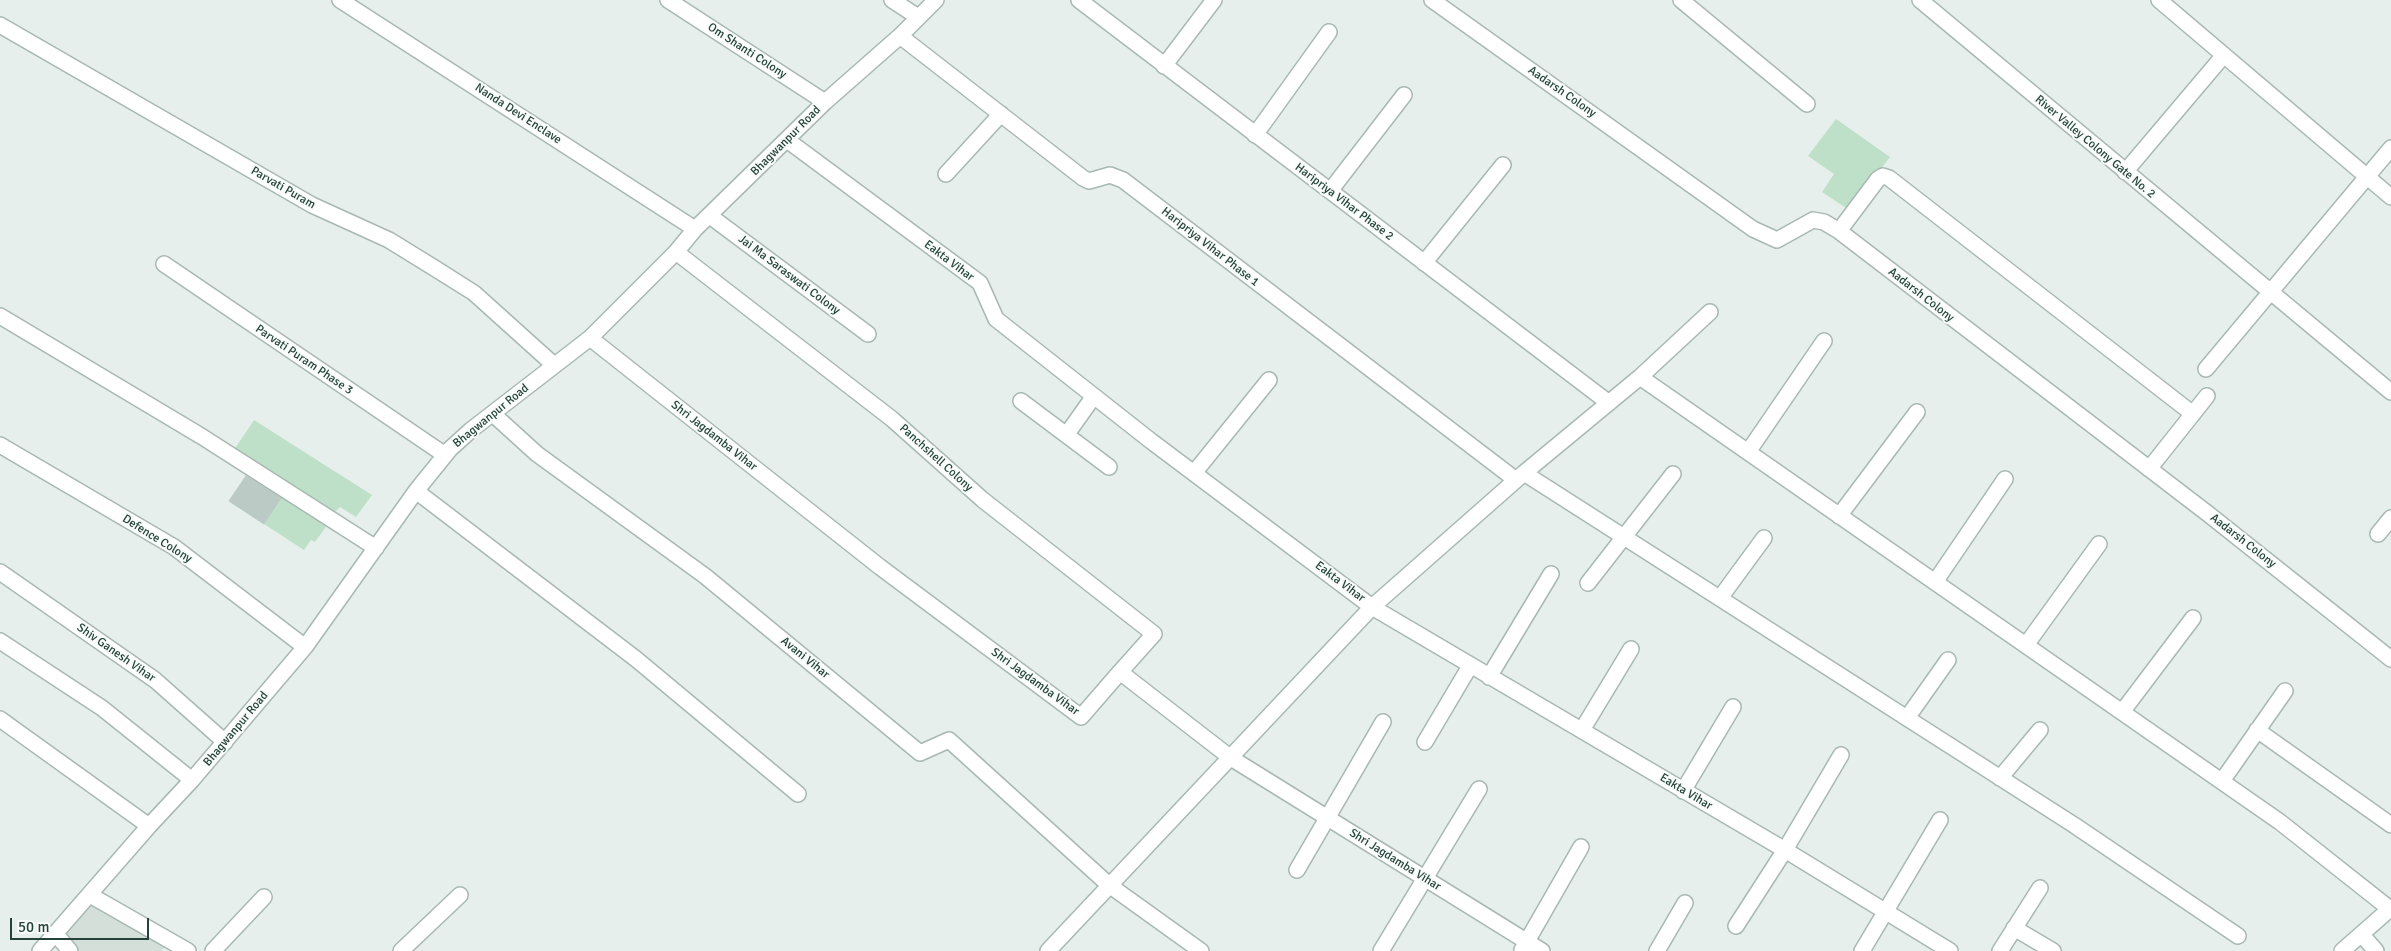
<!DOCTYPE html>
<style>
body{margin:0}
#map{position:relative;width:2391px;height:951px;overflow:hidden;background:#e6efeb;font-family:Signika,sans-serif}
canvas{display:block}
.scale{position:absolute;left:10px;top:918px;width:139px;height:22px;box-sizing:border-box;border:2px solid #24423a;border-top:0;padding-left:6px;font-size:15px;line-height:18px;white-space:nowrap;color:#24423a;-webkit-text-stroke:4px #f7fbf9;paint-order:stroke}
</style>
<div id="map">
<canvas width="2391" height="951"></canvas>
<div class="scale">50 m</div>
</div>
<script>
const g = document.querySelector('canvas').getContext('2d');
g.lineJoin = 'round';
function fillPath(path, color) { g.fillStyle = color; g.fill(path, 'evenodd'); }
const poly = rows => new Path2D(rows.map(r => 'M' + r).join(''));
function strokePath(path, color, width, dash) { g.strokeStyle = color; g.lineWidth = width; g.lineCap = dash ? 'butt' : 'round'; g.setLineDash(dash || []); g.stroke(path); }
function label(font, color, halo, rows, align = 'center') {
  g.font = font + ' Signika,sans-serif'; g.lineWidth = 4; g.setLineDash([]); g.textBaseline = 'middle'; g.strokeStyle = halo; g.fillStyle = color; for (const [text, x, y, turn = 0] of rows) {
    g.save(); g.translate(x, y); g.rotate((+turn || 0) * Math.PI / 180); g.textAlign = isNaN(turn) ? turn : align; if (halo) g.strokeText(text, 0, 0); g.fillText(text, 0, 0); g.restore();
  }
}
fillPath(poly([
 [93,902,166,946,161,951,80,951,65,935]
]), '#d4dfda');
fillPath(poly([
 [1836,119,1890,157,1849,210,1822,192,1834,174,1808,156],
 [254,420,372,495,356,517,340,507,335,512,234,450],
 [283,495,328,524,315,542,311,540,304,550,264,524]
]), '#bfe0c8');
const building = poly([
 [246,476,281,498,264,524,229,501,246,476]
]);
fillPath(building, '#bbcac4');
strokePath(building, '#b8c9c2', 1);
const minor = poly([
 [340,0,695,229],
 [668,0,825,102],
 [892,0,918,17],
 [1079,0,1609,403],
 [1432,0,1753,229,1777,240,1813,220,1824,222,1839,231,2207,513,2391,659],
 [1681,0,1807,104],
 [1920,0,2391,392],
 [2159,0,2391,197],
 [0,25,312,205,389,240,436,269,474,293,554,365],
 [900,36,1083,178,1089,181,1110,175,1123,180,1516,480],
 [1164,66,1214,0],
 [1255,135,1329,32],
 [787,140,980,283,996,319,1151,441,1372,607,1785,850,1950,951],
 [2125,172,2224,55],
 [946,174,1001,114],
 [1330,191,1404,95],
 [710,216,868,334],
 [1839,231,1878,179,1883,176,1889,178,2193,414],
 [676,252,892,419,983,500,1154,634,1120,672],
 [1424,263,1503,165],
 [164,264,445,455],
 [0,316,201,436,376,548],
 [590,338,880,567,1081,717,1120,672,1231,758,1542,951],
 [2206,369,2391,148],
 [1640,377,2280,822,2390,909],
 [1021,401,1109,467],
 [493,414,537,454,705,576,920,753,949,740,1109,885,1201,951],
 [1067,434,1094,396],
 [0,445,174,547,305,647],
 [1748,452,1824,341],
 [2149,469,2207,396],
 [1194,473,1269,380],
 [1524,473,2074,825,2238,936],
 [416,491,636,659,798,794],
 [1839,516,1917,412],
 [2378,534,2391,518],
 [0,572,155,680,225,742],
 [1935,582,2005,479],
 [1588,583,1673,474],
 [1720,598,1764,538],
 [0,641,102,708,192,780],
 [2026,645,2099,544],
 [1489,677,1551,574],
 [2122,712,2193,618],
 [1907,718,1948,660],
 [0,719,149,826],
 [1582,730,1631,649],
 [2257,730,2391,825],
 [1425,742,1470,666],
 [2000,778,2040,730],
 [2222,781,2285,691],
 [1683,791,1733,707],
 [1297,870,1383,722],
 [90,895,188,951],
 [1736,926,1785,850,1841,755],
 [2014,928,2053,951],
 [55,933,70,951],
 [2362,935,2376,951],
 [1522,950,1581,847],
 [40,951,149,826,192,780,305,647,416,491,450,449,471,430,590,338,676,252,695,229,825,102,900,36,936,0],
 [213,951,264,897],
 [401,951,460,895],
 [1048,951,1372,607,1524,473,1640,377,1710,312],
 [1381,951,1479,789],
 [1657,951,1685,903],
 [1862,951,1940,820],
 [2000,951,2040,888],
 [2342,951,2391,908]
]);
strokePath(minor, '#a8b8b2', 18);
strokePath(minor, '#fff', 15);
label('12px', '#24423a', '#f7fbf9', [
 ["Om Shanti Colony",747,51,33],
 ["Aadarsh Colony",1562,92,35],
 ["Nanda Devi Enclave",518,114,33],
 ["Bhagwanpur Road",786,141,-45],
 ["River Valley Colony Gate No. 2",2095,147,40],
 ["Parvati Puram",283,188,30],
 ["Haripriya Vihar Phase 2",1344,202,37],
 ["Haripriya Vihar Phase 1",1210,247,38],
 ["Eakta Vihar",949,261,37],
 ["Jai Ma Saraswati Colony",789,275,37],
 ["Aadarsh Colony",1921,295,38],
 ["Parvati Puram Phase 3",304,360,34],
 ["Bhagwanpur Road",491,416,-39],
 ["Shri Jagdamba Vihar",714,436,38],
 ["Panchshell Colony",936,458,42],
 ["Defence Colony",157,539,32],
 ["Aadarsh Colony",2243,541,38],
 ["Eakta Vihar",1340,582,37],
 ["Shiv Ganesh Vihar",116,653,35],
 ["Avani Vihar",805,658,39],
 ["Shri Jagdamba Vihar",1035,682,36],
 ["Bhagwanpur Road",236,729,-50],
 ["Eakta Vihar",1686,792,31],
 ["Shri Jagdamba Vihar",1395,860,32]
]);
</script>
